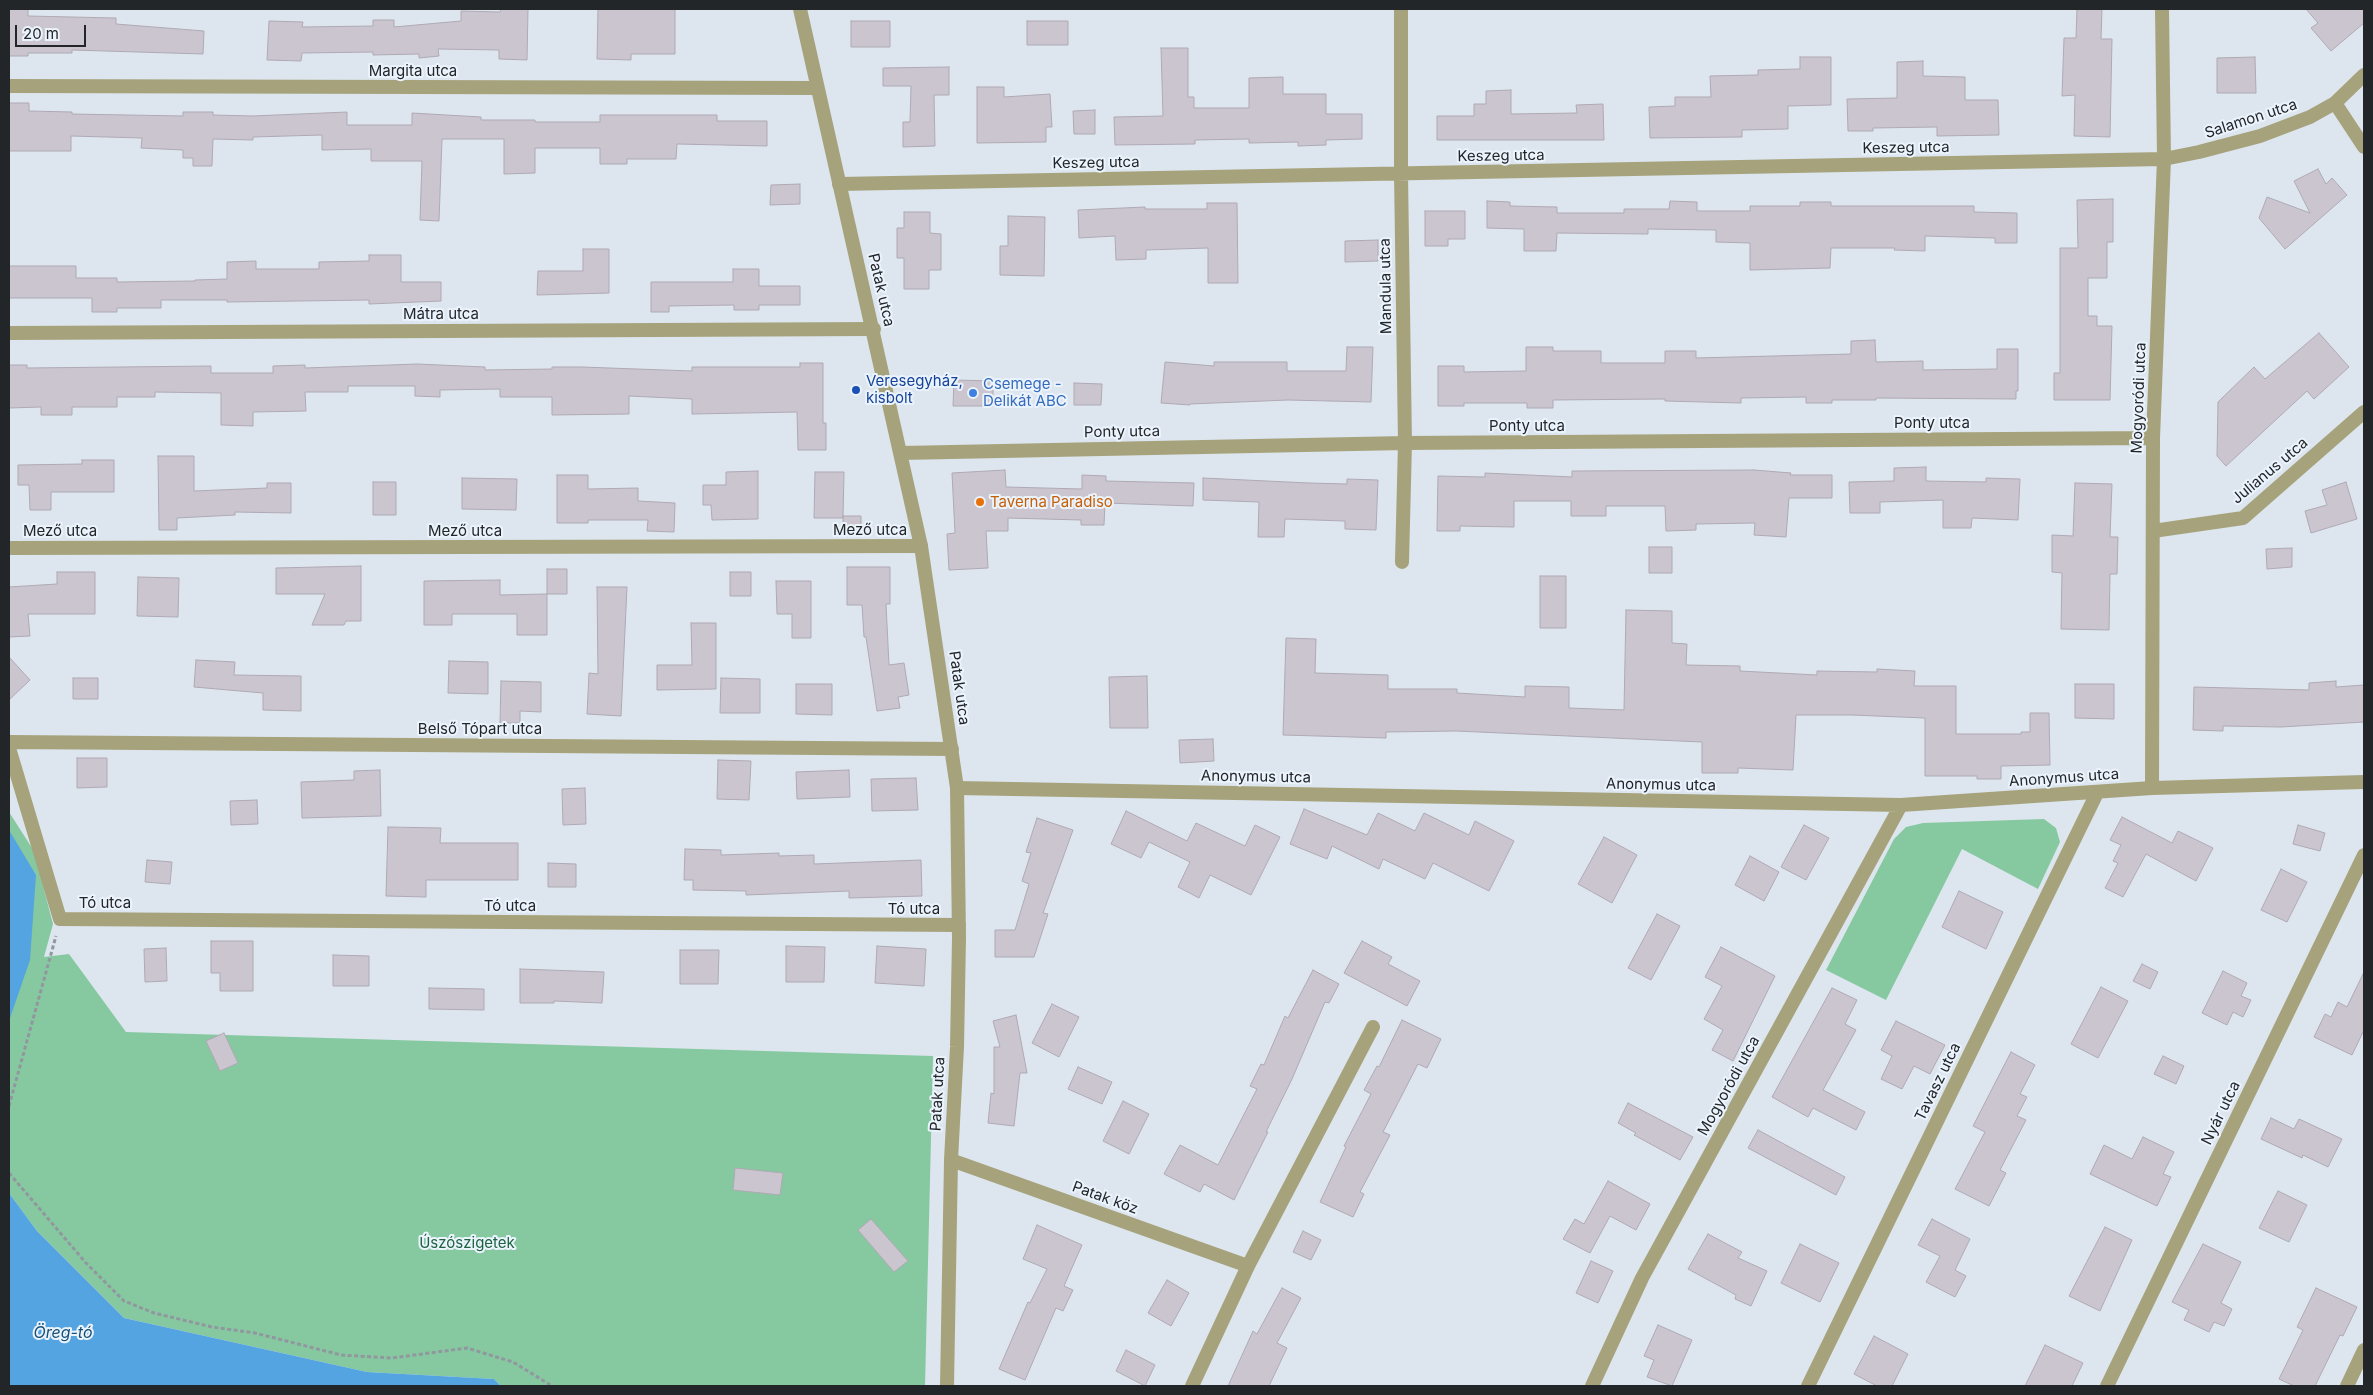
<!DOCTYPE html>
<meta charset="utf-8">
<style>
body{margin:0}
#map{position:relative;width:2373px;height:1395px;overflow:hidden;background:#dde6ef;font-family:Inter,sans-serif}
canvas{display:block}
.frame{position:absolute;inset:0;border:10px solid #232629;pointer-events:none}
.scale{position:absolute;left:15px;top:25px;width:71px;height:22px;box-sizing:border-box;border:2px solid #232629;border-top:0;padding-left:6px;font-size:15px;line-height:18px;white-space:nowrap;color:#232629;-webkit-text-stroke:4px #ebf3fc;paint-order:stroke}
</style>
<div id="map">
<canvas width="2373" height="1395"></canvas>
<div class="frame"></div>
<div class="scale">20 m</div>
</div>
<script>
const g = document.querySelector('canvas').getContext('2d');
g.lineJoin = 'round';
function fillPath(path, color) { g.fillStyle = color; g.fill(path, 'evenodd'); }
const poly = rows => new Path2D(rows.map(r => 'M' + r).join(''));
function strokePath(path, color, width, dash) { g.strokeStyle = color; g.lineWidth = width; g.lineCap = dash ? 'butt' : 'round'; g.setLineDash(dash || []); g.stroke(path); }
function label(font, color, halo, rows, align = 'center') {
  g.font = font + ' Inter,sans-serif'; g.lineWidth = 4; g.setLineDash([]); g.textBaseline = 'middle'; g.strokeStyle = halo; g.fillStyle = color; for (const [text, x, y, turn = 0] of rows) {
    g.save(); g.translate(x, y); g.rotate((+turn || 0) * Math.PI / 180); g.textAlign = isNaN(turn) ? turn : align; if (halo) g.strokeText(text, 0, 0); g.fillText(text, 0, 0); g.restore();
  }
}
fillPath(poly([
 [9,812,34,851,53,924,44,957,69,954,126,1032,933,1056,925,1386,501,1386,494,1379,367,1372,124,1318,37,1231,9,1193],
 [2044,819,2056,828,2060,842,2038,889,1962,849,1886,1000,1826,970,1894,839,1906,827,1923,823]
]), '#86c9a0');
fillPath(poly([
 [9,830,36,875,30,960,9,1021],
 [9,1193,37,1231,124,1318,367,1372,494,1379,501,1386,9,1386]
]), '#54a4e1');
const building = poly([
 [9,9,28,9,28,16,116,18,116,24,204,31,203,54,72,50,72,53,28,53,28,56,9,56,9,9],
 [501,9,528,9,527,60,499,59,499,50,438,49,439,56,419,58,419,54,373,55,373,52,302,53,301,61,267,60,269,21,303,22,302,27,373,26,373,20,394,20,394,27,461,21,461,11,500,12,501,9],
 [598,9,675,9,675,54,631,54,631,60,597,59,598,9],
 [2077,9,2102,9,2101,39,2112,39,2110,137,2074,136,2075,95,2062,96,2064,38,2076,38,2077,9],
 [2306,9,2364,9,2364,23,2331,51,2311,28,2318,23,2306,9],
 [851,21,890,21,890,47,851,47,851,21],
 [1027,21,1068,21,1068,45,1027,45,1027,21],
 [1161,48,1188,48,1188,97,1194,97,1194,108,1249,108,1249,78,1283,77,1283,94,1326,94,1326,114,1362,114,1362,139,1326,140,1326,145,1298,146,1298,142,1249,143,1249,139,1195,140,1195,144,1115,145,1114,117,1163,116,1161,48],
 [1800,57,1831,57,1831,105,1788,106,1788,129,1742,130,1742,137,1650,138,1649,107,1675,106,1675,97,1711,97,1710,76,1758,75,1758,70,1800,69,1800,57],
 [2255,57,2256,93,2217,93,2217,58,2255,57],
 [1923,61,1923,76,1965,77,1965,100,1998,100,1999,135,1937,136,1937,127,1873,128,1873,131,1848,131,1847,99,1897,98,1897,62,1923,61],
 [949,67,949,95,934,95,935,146,903,147,903,122,910,122,911,86,883,86,883,68,949,67],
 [977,87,1004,87,1004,97,1050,94,1052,127,1046,127,1046,142,977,143,977,87],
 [1511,90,1511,114,1577,113,1576,105,1603,104,1604,140,1437,140,1437,116,1474,116,1474,104,1486,104,1486,91,1511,90],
 [9,103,29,103,29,111,72,112,72,114,183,116,183,112,213,112,213,115,253,116,347,112,347,125,412,125,412,113,481,117,481,120,535,120,535,122,600,122,600,115,717,115,717,121,767,121,767,146,677,144,676,159,627,159,627,164,600,164,600,148,535,148,535,173,504,174,504,139,442,139,439,221,420,220,422,161,371,161,371,149,322,150,322,135,253,137,253,140,213,139,212,166,193,166,193,158,183,158,183,150,141,148,142,138,71,136,71,151,9,151,9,103],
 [1095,110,1095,134,1074,134,1073,111,1095,110],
 [2318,169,2326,184,2332,178,2347,195,2285,249,2259,218,2267,197,2310,213,2294,181,2318,169],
 [800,184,800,204,770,205,771,185,800,184],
 [2113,199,2113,242,2107,242,2107,278,2088,278,2088,316,2097,316,2097,326,2112,326,2110,400,2054,400,2054,373,2060,373,2060,248,2078,248,2077,200,2113,199],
 [1487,201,1510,202,1510,206,1557,207,1557,213,1624,213,1624,209,1669,209,1670,201,1697,202,1697,211,1750,211,1750,206,1800,206,1800,202,1831,202,1831,206,1974,206,1974,212,2017,213,2017,243,1995,243,1995,238,1925,236,1925,251,1894,250,1895,248,1831,248,1830,268,1750,270,1750,243,1716,242,1716,230,1648,229,1648,234,1557,233,1556,251,1524,251,1524,229,1487,228,1487,201],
 [1207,203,1237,203,1238,283,1208,283,1208,248,1146,250,1146,259,1116,260,1115,236,1079,238,1078,210,1145,207,1145,209,1207,209,1207,203],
 [1425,211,1465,211,1465,239,1448,239,1448,246,1425,246,1425,211],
 [904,212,930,212,930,233,941,234,941,270,929,270,929,289,904,289,904,258,897,258,897,228,904,228,904,212],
 [1008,216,1045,217,1044,276,1000,275,1000,246,1008,246,1008,216],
 [1378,240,1378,261,1345,262,1345,241,1378,240],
 [583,249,609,249,609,293,537,295,538,271,583,271,583,249],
 [369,255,401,255,401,282,441,282,441,301,369,304,369,300,227,302,227,300,161,300,161,308,117,308,117,312,92,312,92,298,9,298,9,266,76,266,76,278,117,278,117,282,195,281,195,280,227,279,227,262,256,261,256,269,319,269,319,262,369,261,369,255],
 [733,269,759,269,759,286,800,286,800,305,759,305,759,310,734,310,734,305,669,306,669,312,651,312,651,282,733,282,733,269],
 [2319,333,2349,367,2314,399,2307,391,2226,466,2217,456,2218,402,2254,367,2265,379,2319,333],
 [1875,340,1876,362,1923,361,1923,370,1997,369,1997,349,2018,349,2018,391,2016,391,2016,399,1876,398,1876,400,1832,400,1832,403,1806,403,1806,397,1741,398,1741,403,1665,401,1665,399,1553,400,1553,408,1527,408,1527,403,1464,403,1464,406,1438,406,1438,366,1464,366,1464,372,1526,371,1526,347,1553,347,1553,351,1601,351,1601,363,1665,363,1665,351,1696,351,1696,358,1851,354,1851,341,1875,340],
 [1347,347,1373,347,1371,402,1288,400,1190,404,1190,405,1161,403,1165,362,1214,366,1214,362,1287,362,1287,371,1346,371,1347,347],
 [800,363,823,363,823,423,826,423,826,450,798,450,797,412,692,414,692,399,629,396,629,414,552,415,552,397,500,397,500,389,440,390,440,397,415,396,415,386,348,386,348,392,305,392,306,411,253,412,253,426,221,425,221,393,155,392,155,397,117,397,117,407,72,407,72,415,41,415,41,407,9,408,9,365,27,365,27,368,211,366,211,373,273,373,273,366,305,365,305,368,417,364,485,367,485,370,552,369,552,367,582,367,692,371,692,367,800,367,800,363],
 [954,380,993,381,993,406,953,406,954,380],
 [1074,383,1102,384,1101,405,1074,405,1074,383],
 [158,456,194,456,194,491,267,488,267,483,291,483,291,513,235,512,235,515,177,518,177,530,159,530,158,456],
 [82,460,114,460,114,492,51,492,51,510,30,510,29,485,18,485,18,465,82,464,82,460],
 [1926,467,1926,481,1986,482,1986,478,2020,479,2018,520,1972,518,1971,528,1943,528,1943,500,1880,502,1880,513,1850,513,1849,482,1894,481,1894,468,1926,467],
 [1005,470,1006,487,1082,489,1082,475,1106,476,1106,481,1194,483,1193,506,1105,503,1104,525,1081,525,1081,520,1008,518,1008,531,986,531,988,568,949,570,947,534,955,533,952,473,1005,470],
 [1754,470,1791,473,1790,475,1832,475,1832,498,1789,498,1786,537,1754,535,1755,523,1696,524,1696,530,1666,531,1665,506,1606,506,1606,516,1571,516,1571,501,1514,501,1514,527,1460,526,1460,531,1437,531,1438,476,1485,477,1485,473,1572,477,1572,471,1754,470],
 [758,471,758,519,712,520,711,505,703,505,703,485,726,485,726,472,758,471],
 [815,472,844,472,843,518,814,518,815,472],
 [557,475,588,475,588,489,638,488,638,501,675,503,674,532,647,531,648,520,588,520,588,523,557,523,557,475],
 [462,478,517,479,516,510,462,509,462,478],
 [1203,478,1309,483,1347,484,1347,479,1378,480,1376,530,1345,529,1345,521,1285,519,1284,537,1258,537,1259,502,1203,500,1203,478],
 [373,482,396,482,396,515,373,515,373,482],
 [2346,482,2357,519,2311,533,2305,511,2327,505,2322,490,2346,482],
 [2075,483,2112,484,2110,537,2118,537,2117,574,2110,574,2109,630,2061,629,2062,573,2052,572,2052,535,2073,536,2075,483],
 [843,516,861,516,861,535,843,535,843,516],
 [1649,547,1672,547,1672,573,1649,573,1649,547],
 [2292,548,2292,567,2267,569,2266,549,2292,548],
 [361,566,361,621,346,621,344,625,312,625,325,594,276,594,276,568,361,566],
 [847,567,890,567,890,604,886,604,889,665,904,663,909,695,898,697,900,708,877,711,866,637,864,637,862,605,847,605,847,567],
 [547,569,567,569,567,594,547,594,547,569],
 [57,572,95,572,95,614,28,614,30,636,9,637,9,587,57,584,57,572],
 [730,572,751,572,751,596,730,596,730,572],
 [1540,576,1566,576,1566,628,1540,628,1540,576],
 [138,577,179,578,178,617,137,616,138,577],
 [500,580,500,595,547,594,547,635,517,635,517,614,452,614,452,625,424,625,424,581,500,580],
 [776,581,811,581,811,638,792,638,792,614,777,614,776,581],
 [597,587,627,587,621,716,587,714,589,673,598,674,597,587],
 [1626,610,1672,611,1672,643,1687,644,1686,665,1740,666,1740,671,1817,675,1817,671,1877,672,1877,669,1915,671,1914,686,1956,686,1956,734,2021,734,2021,732,2030,732,2030,713,2049,713,2050,765,2001,766,2001,779,1977,779,1977,776,1925,776,1925,718,1852,715,1796,715,1793,770,1738,768,1738,773,1702,773,1702,742,1456,731,1386,732,1386,738,1283,735,1286,638,1316,639,1315,673,1388,675,1388,689,1457,689,1457,693,1525,697,1525,686,1569,687,1569,708,1624,710,1626,610],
 [691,623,716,623,716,689,657,690,657,665,692,665,691,623],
 [9,657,30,680,9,700,9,657],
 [196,660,235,662,234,675,301,676,301,711,263,710,263,693,194,687,196,660],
 [449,661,488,662,488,694,448,693,449,661],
 [1147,676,1148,728,1110,728,1109,677,1147,676],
 [73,678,98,678,98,699,73,699,73,678],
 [721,678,760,679,760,713,720,713,721,678],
 [501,681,541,682,541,712,520,711,520,723,500,723,501,681],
 [2336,681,2336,687,2364,685,2364,722,2281,727,2223,726,2223,731,2193,730,2194,687,2309,690,2309,683,2336,681],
 [796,684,832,684,832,715,796,714,796,684],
 [2075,684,2114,684,2114,719,2075,718,2075,684],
 [1213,739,1214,761,1180,763,1179,740,1213,739],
 [77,758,107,758,107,787,77,788,77,758],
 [718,760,751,761,749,800,717,799,718,760],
 [380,770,381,816,302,818,301,782,354,780,354,771,380,770],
 [849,770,850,797,797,799,796,772,849,770],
 [916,778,918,810,872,811,871,779,916,778],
 [585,788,586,824,563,825,562,789,585,788],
 [257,800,258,824,231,825,230,801,257,800],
 [1304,809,1367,835,1378,813,1415,831,1424,813,1469,835,1475,821,1514,841,1489,891,1433,863,1425,879,1383,859,1379,869,1332,846,1327,859,1290,844,1304,809],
 [1126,811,1187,841,1196,823,1245,846,1255,825,1280,837,1251,895,1210,875,1199,898,1178,887,1190,862,1149,842,1141,858,1111,844,1126,811],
 [2122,817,2172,843,2178,831,2213,848,2196,881,2146,854,2123,897,2105,888,2118,863,2113,861,2121,845,2110,840,2122,817],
 [1037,818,1073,830,1043,913,1048,914,1034,957,995,957,995,930,1015,930,1029,884,1022,881,1031,853,1026,852,1037,818],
 [1804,825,1829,838,1806,880,1781,867,1804,825],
 [2298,825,2325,833,2320,851,2293,844,2298,825],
 [388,827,441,828,440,843,518,843,518,880,426,880,426,897,386,896,388,827],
 [1604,837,1637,855,1612,903,1578,884,1604,837],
 [685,849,721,850,721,855,779,853,779,856,814,855,814,864,921,860,922,896,849,898,849,891,746,895,746,891,693,890,693,880,684,880,685,849],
 [1750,856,1779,872,1764,901,1735,885,1750,856],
 [147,860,172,862,170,884,145,882,147,860],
 [548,863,576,864,576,887,548,887,548,863],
 [2281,869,2307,882,2287,922,2261,910,2281,869],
 [1959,891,2003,912,1986,949,1942,927,1959,891],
 [1657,914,1680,926,1651,980,1628,968,1657,914],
 [211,941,253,941,253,991,220,991,220,973,211,973,211,941],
 [1362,941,1392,957,1388,964,1420,981,1407,1006,1344,973,1362,941],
 [786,946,825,947,824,982,786,982,786,946],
 [877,946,926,949,924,986,875,983,877,946],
 [1721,947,1775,976,1733,1061,1712,1050,1723,1030,1704,1019,1722,986,1705,977,1721,947],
 [166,948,167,981,145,982,144,949,166,948],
 [680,950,719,950,718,984,680,984,680,950],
 [333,955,369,956,369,986,333,986,333,955],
 [2142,964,2158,972,2150,989,2133,981,2142,964],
 [520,969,604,972,602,1003,554,1001,554,1003,520,1003,520,969],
 [1313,970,1339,984,1329,1003,1325,1002,1292,1079,1266,1132,1268,1132,1234,1200,1204,1184,1200,1192,1164,1174,1180,1145,1218,1165,1257,1089,1250,1086,1261,1064,1264,1065,1285,1016,1288,1018,1313,970],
 [2223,971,2247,983,2241,996,2251,1000,2243,1017,2233,1012,2227,1025,2202,1013,2223,971],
 [2364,972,2364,1030,2352,1055,2314,1037,2325,1014,2331,1017,2338,1002,2347,1007,2364,972],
 [2101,987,2128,1001,2098,1058,2071,1044,2101,987],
 [429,988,484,989,484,1010,429,1009,429,988],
 [1832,988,1857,1000,1845,1024,1856,1030,1823,1090,1865,1112,1856,1130,1813,1108,1808,1117,1772,1097,1832,988],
 [1052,1004,1079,1017,1059,1057,1032,1043,1052,1004],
 [1016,1015,1027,1073,1020,1073,1014,1126,988,1123,991,1093,994,1094,994,1047,1000,1047,993,1021,1016,1015],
 [1402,1020,1441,1039,1427,1068,1418,1064,1383,1132,1390,1135,1360,1192,1364,1194,1353,1217,1320,1202,1346,1147,1344,1146,1371,1094,1364,1090,1377,1066,1379,1067,1402,1020],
 [1896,1021,1945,1045,1930,1074,1914,1066,1902,1089,1881,1079,1892,1056,1881,1050,1896,1021],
 [224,1033,238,1063,220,1071,206,1041,224,1033],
 [2011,1052,2035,1065,2020,1094,2027,1097,2017,1116,2026,1120,2000,1170,2006,1173,1989,1206,1955,1189,1985,1132,1973,1126,2011,1052],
 [2163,1056,2184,1066,2176,1084,2154,1074,2163,1056],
 [1078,1067,1112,1082,1102,1104,1068,1089,1078,1067],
 [1123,1101,1149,1114,1129,1154,1103,1141,1123,1101],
 [1628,1103,1693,1137,1680,1160,1634,1135,1636,1133,1618,1123,1628,1103],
 [2271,1118,2294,1129,2299,1119,2342,1139,2328,1167,2303,1155,2302,1158,2261,1139,2271,1118],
 [1758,1130,1845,1177,1836,1195,1748,1148,1758,1130],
 [2143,1137,2174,1152,2163,1174,2171,1177,2157,1206,2090,1174,2104,1145,2132,1159,2143,1137],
 [735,1168,783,1173,780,1195,733,1190,735,1168],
 [1608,1181,1650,1204,1636,1230,1610,1216,1590,1253,1563,1239,1575,1219,1584,1224,1608,1181],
 [2278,1191,2307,1205,2289,1242,2259,1228,2278,1191],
 [871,1219,908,1261,894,1272,858,1230,871,1219],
 [1932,1219,1970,1239,1955,1270,1966,1276,1955,1297,1926,1282,1940,1256,1918,1245,1932,1219],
 [1037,1225,1082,1245,1064,1286,1073,1290,1063,1311,1056,1308,1025,1380,999,1369,1028,1302,1030,1303,1047,1269,1023,1259,1037,1225],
 [2105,1227,2132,1240,2100,1311,2069,1296,2105,1227],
 [1303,1231,1321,1240,1311,1260,1293,1252,1303,1231],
 [1708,1234,1742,1252,1738,1258,1767,1271,1751,1306,1735,1299,1736,1295,1688,1269,1708,1234],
 [1800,1244,1839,1263,1820,1302,1781,1283,1800,1244],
 [2203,1244,2241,1262,2221,1303,2232,1309,2224,1326,2214,1322,2209,1332,2184,1320,2189,1310,2172,1302,2203,1244],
 [1591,1261,1613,1271,1598,1303,1576,1293,1591,1261],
 [1167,1280,1189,1293,1171,1326,1148,1313,1167,1280],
 [1282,1288,1301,1298,1277,1343,1287,1348,1269,1386,1228,1386,1253,1331,1257,1334,1282,1288],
 [2316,1288,2357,1307,2343,1336,2340,1335,2315,1386,2294,1386,2279,1379,2303,1330,2297,1327,2316,1288],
 [1658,1325,1692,1340,1672,1386,1647,1377,1654,1360,1644,1356,1658,1325],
 [1874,1336,1908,1354,1892,1386,1877,1386,1854,1374,1874,1336],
 [2045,1345,2083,1363,2072,1386,2025,1386,2045,1345],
 [1126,1350,1155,1365,1145,1386,1116,1371,1126,1350]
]);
fillPath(building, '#cbc5cf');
strokePath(building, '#afa9b3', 1);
strokePath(poly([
 [9,1106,56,936],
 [9,1173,86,1263,124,1301,154,1313,212,1327,255,1333,341,1355,392,1358,467,1348,513,1362,552,1386]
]), '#91979e', 3, [4, 2.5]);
strokePath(poly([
 [1401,9,1401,174,1405,443,1402,562],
 [9,86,817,88],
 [2335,103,2364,147],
 [839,184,2164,159,2199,152,2260,136,2310,117,2335,103,2364,75],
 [9,333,874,329],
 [901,453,1405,443,2153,438],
 [2153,531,2243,518,2364,412],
 [9,548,921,546],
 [9,742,952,749],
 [9,748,60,919,959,925],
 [957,788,1901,805,2152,788,2364,782],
 [2152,788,2153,438,2164,159,2162,9],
 [951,1160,1248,1266],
 [1192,1386,1248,1266,1373,1027],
 [1592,1386,1642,1278,1901,805],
 [1808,1386,2097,793],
 [2107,1386,2364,855],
 [2347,1386,2364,1350]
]), '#a6a37c', 14);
strokePath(poly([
 [800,9,921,546,957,788,959,938,957,1047,951,1160,947,1386]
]), '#a6a37c', 14);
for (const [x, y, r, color] of [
 [856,390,5,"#1a4fb4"],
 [973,393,5,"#3f7fe0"],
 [980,502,5,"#e8710a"]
]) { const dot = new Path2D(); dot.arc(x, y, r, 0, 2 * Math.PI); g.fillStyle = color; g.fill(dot); strokePath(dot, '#ebf3fc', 2); }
label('15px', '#232629', '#ebf3fc', [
 ["Margita utca",413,71],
 ["Salamon utca",2251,119,-18],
 ["Keszeg utca",1906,148,-1],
 ["Keszeg utca",1501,156,-1],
 ["Keszeg utca",1096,163,-1],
 ["Mandula utca",1386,286,-91],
 ["Patak utca",881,290,77],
 ["Mátra utca",441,314],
 ["Mogyoródi utca",2139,398,-88],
 ["Ponty utca",1932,423],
 ["Ponty utca",1527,426],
 ["Ponty utca",1122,432,-1],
 ["Julianus utca",2270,471,-40],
 ["Mező utca",870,530],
 ["Mező utca",60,531],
 ["Mező utca",465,531],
 ["Patak utca",959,688,82],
 ["Belső Tópart utca",480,729],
 ["Anonymus utca",1256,777,1],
 ["Anonymus utca",2064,778,-4],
 ["Anonymus utca",1661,785,1],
 ["Tó utca",105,903],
 ["Tó utca",510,906],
 ["Tó utca",914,909],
 ["Tavasz utca",1938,1082,-64],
 ["Mogyoródi utca",1729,1086,-61],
 ["Patak utca",938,1094,-87],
 ["Nyár utca",2221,1113,-64],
 ["Patak köz",1105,1198,20]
]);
label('15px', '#164399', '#ebf3fc', [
 ["Veresegyház,",866,381],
 ["kisbolt",866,398]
], 'left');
label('15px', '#366cbe', '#ebf3fc', [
 ["Csemege -",983,384],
 ["Delikát ABC",983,401]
], 'left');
label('15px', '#c56008', '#ebf3fc', [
 ["Taverna Paradiso",990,502]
], 'left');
label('15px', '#1e6340', '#ebf3fc', [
 ["Úszószigetek",467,1243]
]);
label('italic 16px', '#17517a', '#ebf3fc', [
 ["Öreg-tó",63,1333]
]);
</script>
